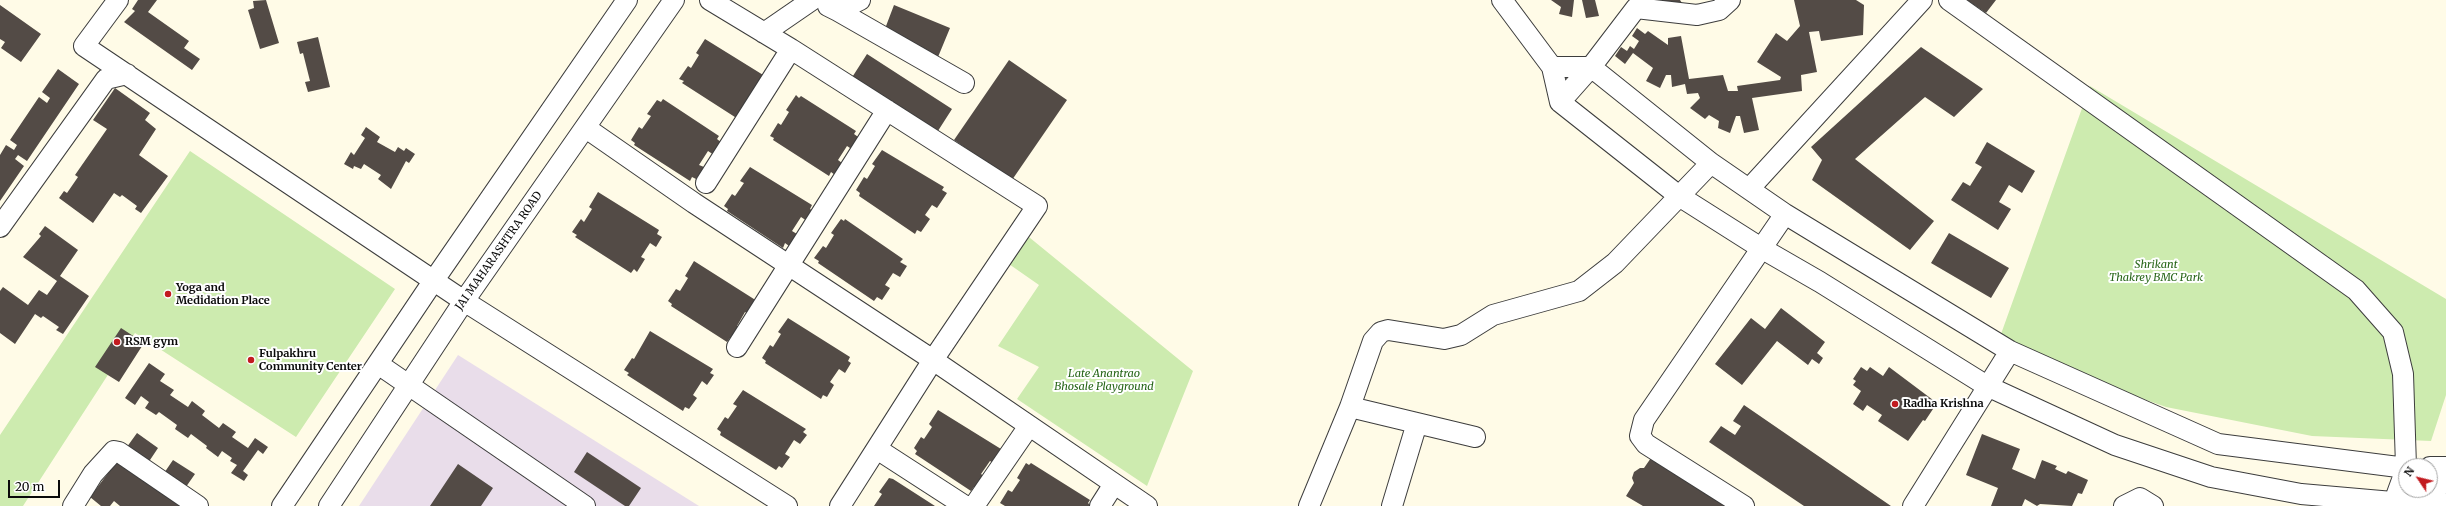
<!DOCTYPE html>
<style>
body{margin:0}
#map{position:relative;width:2446px;height:506px;overflow:hidden;background:#fffbe7;font-family:Merriweather,serif}
canvas{display:block}
.north{position:absolute;left:2398px;top:458px;width:40px;height:40px;box-sizing:border-box;background:#fff;border:1px solid #9d9d9d;border-radius:50%;rotate:305deg;font-size:11px;font-weight:700;line-height:16px;text-align:center;color:#0a0a0a}
.north::after{content:'';display:block;margin:auto;width:14px;height:18px;background:#c21a1f;clip-path:polygon(50% 0,100% 100%,50% 72%,0 100%)}
.scale{position:absolute;left:8px;top:480px;width:52px;height:18px;box-sizing:border-box;border:2px solid #0a0a0a;border-top:0;padding-left:5px;font-size:12px;line-height:14px;white-space:nowrap;color:#0a0a0a;-webkit-text-stroke:3px #fff;paint-order:stroke}
</style>
<div id="map">
<canvas width="2446" height="506"></canvas>
<div class="north">N</div>
<div class="scale">20 m</div>
</div>
<script>
const g = document.querySelector('canvas').getContext('2d');
g.lineJoin = 'round';
function fillPath(path, color) { g.fillStyle = color; g.fill(path, 'evenodd'); }
const poly = rows => new Path2D(rows.map(r => 'M' + r).join(''));
function strokePath(path, color, width, dash) { g.strokeStyle = color; g.lineWidth = width; g.lineCap = dash ? 'butt' : 'round'; g.setLineDash(dash || []); g.stroke(path); }
function label(font, color, halo, rows, align = 'center') {
  g.font = font + ' Merriweather,serif'; g.lineWidth = 4; g.setLineDash([]); g.textBaseline = 'middle'; g.strokeStyle = halo; g.fillStyle = color; for (const [text, x, y, turn = 0] of rows) {
    g.save(); g.translate(x, y); g.rotate((+turn || 0) * Math.PI / 180); g.textAlign = isNaN(turn) ? turn : align; if (halo) g.strokeText(text, 0, 0); g.fillText(text, 0, 0); g.restore();
  }
}
fillPath(poly([
 [458,355,699,506,359,506]
]), '#e9ddea');
fillPath(poly([
 [2090,86,2446,299,2446,395,2431,441,2312,436,2166,407,2067,372,2001,334],
 [190,151,395,289,296,437,135,333,23,506,0,506,0,435],
 [1024,233,1193,371,1147,486,1017,399,1039,367,998,346,1039,285,1006,262]
]), '#cdebaf');
fillPath(poly([
 [138,0,157,0,148,12,189,41,184,48,200,59,192,70,124,22,135,11,132,9],
 [266,0,279,43,260,49,248,10,254,8,253,1],
 [1551,0,1574,0,1572,17,1559,14,1561,7],
 [1582,0,1595,0,1599,16,1586,18],
 [1655,0,1680,0,1682,3,1654,2],
 [1794,0,1856,0,1864,5,1863,35,1821,41,1819,31,1809,32,1817,72,1801,75,1802,91,1752,98,1759,130,1744,133,1740,116,1736,116,1730,133,1718,128,1719,121,1709,115,1705,119,1690,108,1700,98,1698,93,1687,94,1685,84,1672,87,1671,75,1666,75,1660,88,1646,81,1653,68,1633,53,1625,64,1615,56,1621,47,1627,51,1630,46,1634,49,1639,41,1632,36,1637,28,1645,34,1648,31,1668,45,1668,38,1681,36,1689,79,1723,75,1728,91,1738,91,1737,86,1780,80,1781,77,1757,62,1776,33,1787,41,1800,26],
 [1967,0,1996,0,1986,13],
 [0,5,41,34,21,62,1,48,5,42,0,39],
 [894,5,950,28,938,57,883,34],
 [318,37,330,87,308,92,305,82,310,81,303,53,300,54,297,42],
 [705,39,768,78,738,119,682,83,684,81,679,79,688,66,691,68,699,55,696,53],
 [1921,47,1983,89,1954,117,1925,97,1855,159,1934,221,1910,250,1812,180,1822,160,1811,147],
 [867,54,952,109,936,134,851,79],
 [1009,60,1067,100,1012,180,954,140],
 [58,69,79,84,27,161,18,155,15,159,24,166,0,201,0,155,6,145,14,150,17,145,10,140,39,97,47,103,50,98,42,92],
 [115,88,150,113,145,120,156,129,139,155,168,176,141,213,135,209,137,206,122,195,120,197,114,193,93,223,59,198,64,191,67,193,78,177,75,175,107,129,93,120],
 [796,95,799,98,801,96,856,131,854,134,861,139,853,150,847,146,838,160,842,163,835,175,831,172,829,176,773,140,774,138,770,136,778,123,781,125,789,112,786,110],
 [663,99,719,136,717,139,722,143,714,155,708,151,699,165,704,167,696,179,692,177,690,181,634,145,635,143,631,140,639,127,642,129,651,116,647,114,657,100,661,102],
 [366,127,380,137,377,142,395,152,398,147,404,151,406,148,415,154,409,163,406,161,391,189,378,179,381,175,364,164,361,169,354,166,353,169,344,164,351,152,354,155,365,138,361,135],
 [1987,142,2035,171,2022,193,2009,185,1999,202,2011,209,1998,230,1951,200,1963,182,1970,186,1982,167,1975,163],
 [882,150,944,187,942,190,947,193,937,208,932,205,925,215,930,219,921,232,917,230,915,234,859,196,860,193,856,190,864,177,867,179,875,166,872,164],
 [750,167,812,205,810,209,814,212,807,221,801,217,792,231,797,234,789,246,785,243,783,248,727,211,728,209,724,206,732,194,735,196,744,183,740,181],
 [598,192,659,230,657,234,662,237,656,247,650,243,641,257,645,259,637,272,634,269,631,273,575,237,577,235,572,232,581,219,584,222,592,209,589,207],
 [841,219,844,221,845,219,903,259,900,262,907,266,900,277,893,273,885,285,890,288,882,300,877,297,874,301,818,263,819,261,814,258,823,246,826,248,834,235,831,233],
 [45,226,78,250,60,276,89,296,63,334,56,330,59,327,43,316,41,318,35,314,15,344,0,333,0,291,3,287,28,305,39,290,47,295,57,281,23,257,41,236,39,234],
 [1949,233,2009,268,1991,298,1931,263],
 [694,261,757,301,752,316,745,312,737,326,741,329,733,341,730,338,727,342,671,306,672,304,668,301,676,289,680,291,688,278,685,276],
 [1781,308,1825,342,1817,353,1823,358,1819,364,1812,359,1808,365,1777,341,1742,385,1715,364,1751,318,1765,329],
 [788,318,850,357,848,361,851,363,845,373,839,369,830,382,834,385,827,397,823,395,821,399,765,363,766,361,762,358,770,345,773,347,781,334,778,332],
 [121,328,144,343,119,382,95,367],
 [650,331,713,369,710,373,714,375,707,385,702,381,693,395,697,398,689,409,685,407,683,411,627,375,629,373,624,370,632,358,634,359],
 [149,363,165,374,160,381,174,390,170,395,188,407,192,401,205,411,202,415,219,428,223,423,236,432,232,437,248,448,255,438,268,447,263,454,258,450,243,471,248,475,244,481,231,473,237,465,230,461,232,458,222,451,218,457,206,448,207,446,191,434,188,438,175,429,177,425,159,412,156,415,145,408,149,402,141,396,135,405,125,398],
 [1861,367,1867,371,1870,367,1883,376,1889,367,1937,403,1925,421,1923,420,1908,441,1878,421,1882,415,1867,405,1863,411,1853,404,1861,391,1853,385,1856,381,1853,379],
 [743,390,806,429,803,432,807,435,800,444,794,440,785,454,790,457,782,468,779,466,776,470,720,435,721,432,717,429,725,417,728,419,737,406,733,404],
 [1744,405,1891,506,1804,506,1709,442,1721,426,1735,435,1741,426,1733,421],
 [938,410,1001,449,996,465,990,461,981,474,985,477,977,489,974,487,971,491,915,454,917,451,914,448,921,437,924,439,932,427,929,424],
 [137,433,158,448,146,466,124,451],
 [1982,434,2020,449,2012,469,2035,479,2042,460,2057,466,2055,469,2066,474,2068,471,2088,480,2082,494,2078,493,2072,506,2040,504,2037,506,2025,499,2022,506,1991,506,1998,488,1966,475],
 [587,452,641,488,629,506,625,506,574,472],
 [1653,455,1727,506,1643,506,1626,496,1634,483,1632,478,1634,472,1640,468,1644,468],
 [121,456,186,506,120,506,114,501,110,506,101,506,90,497],
 [173,460,195,474,181,494,160,479],
 [1026,463,1029,465,1031,463,1090,500,1088,503,1091,506,1005,506,1000,503,1008,490,1012,492,1020,480,1017,478],
 [458,464,493,488,481,506,430,506],
 [889,478,893,479,935,506,874,506,882,494,879,492]
]), '#534b46');
const minor = poly([
 [118,0,84,46,464,301,787,506],
 [710,0,791,49,1037,206,933,360,840,506],
 [1502,0,1552,67,1560,102,1679,196,1761,248,1820,282,1987,386,2115,445,2211,477,2301,494,2427,505,2446,504],
 [1949,0,2356,290,2393,332,2403,374,2406,466],
 [828,6,838,11,860,0],
 [1636,8,1697,15,1719,10,1730,0],
 [838,11,964,83],
 [764,33,812,0],
 [1552,67,1591,67,1711,163,1785,214,2010,351,2218,444,2406,468],
 [1560,102,1591,67,1636,8],
 [586,128,694,203,933,360,1147,506],
 [706,183,791,49],
 [1749,189,1922,0],
 [0,227,106,79,127,74],
 [737,347,887,110],
 [378,364,585,506],
 [1350,407,1475,437],
 [877,449,965,506],
 [2430,467,2446,467],
 [2394,502,2406,469],
 [73,506,93,474,114,451,119,452,198,506],
 [282,506,434,280,627,0],
 [329,506,464,301,674,0],
 [974,506,1029,426],
 [1100,506,1114,484],
 [1309,506,1350,407,1373,341,1381,332,1388,330,1444,339,1461,335,1493,315,1579,291,1615,263,1711,163],
 [1392,506,1417,423],
 [1744,506,1646,444,1640,436,1644,420,1785,214],
 [1913,506,2010,351],
 [2124,506,2140,498,2153,506],
 [2427,506,2446,474]
]);
strokePath(minor, '#3d3d3d', 22);
strokePath(minor, '#fff', 20);
for (const [x, y, r, color] of [
 [168,294,4,"#c21a1f"],
 [117,342,4,"#c21a1f"],
 [251,360,4,"#c21a1f"],
 [1895,404,4,"#c21a1f"]
]) { const dot = new Path2D(); dot.arc(x, y, r, 0, 2 * Math.PI); g.fillStyle = color; g.fill(dot); strokePath(dot, '#fff', 1.5); }
label('11px', '#0a0a0a', '#fff', [
 ["JAI MAHARASHTRA ROAD",499,251,-55]
]);
label('italic 11px', '#266517', '#fff', [
 ["Shrikant",2156,265],
 ["Thakrey BMC Park",2156,278],
 ["Late Anantrao",1104,374],
 ["Bhosale Playground",1104,387]
]);
label('bold 11px', '#0a0a0a', '#fff', [
 ["Yoga and",176,288],
 ["Medidation Place",176,301],
 ["RSM gym",125,342],
 ["Fulpakhru",259,354],
 ["Community Center",259,367],
 ["Radha Krishna",1903,404]
], 'left');
</script>
